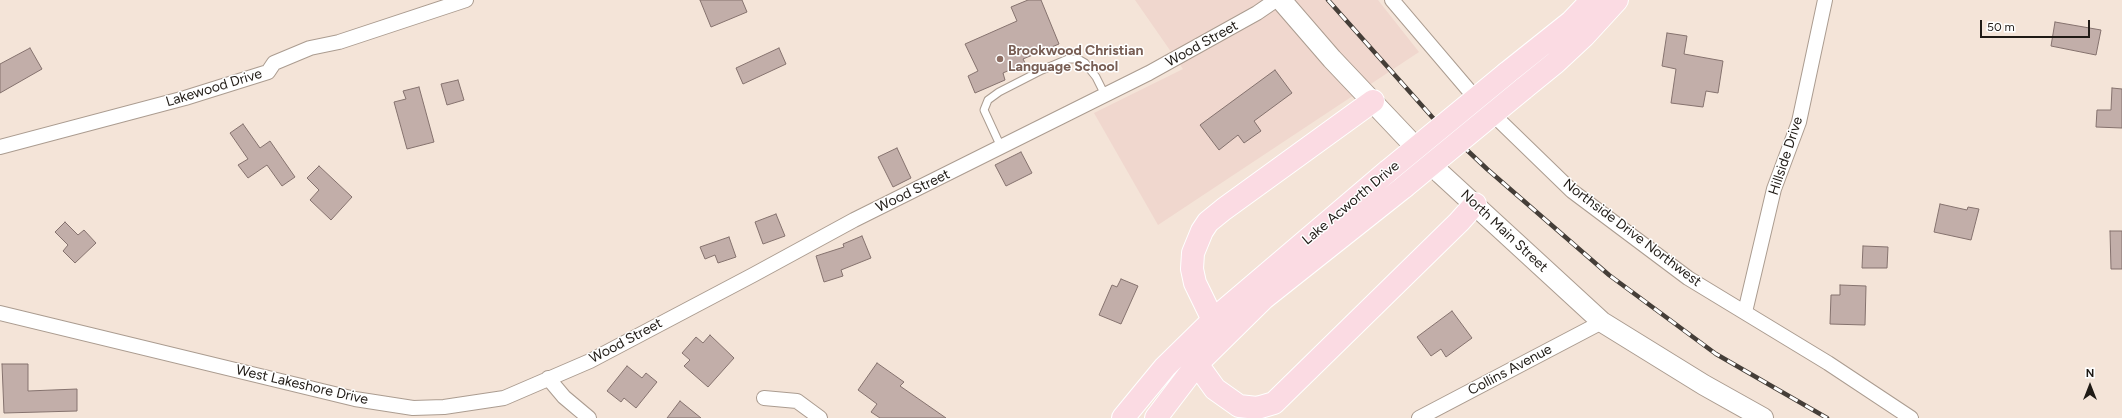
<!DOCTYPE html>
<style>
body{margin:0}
#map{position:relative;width:2122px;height:418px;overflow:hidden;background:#f4e4d8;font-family:Figtree,sans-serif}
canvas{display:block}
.north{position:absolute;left:2070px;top:366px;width:40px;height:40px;-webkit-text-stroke:3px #fff;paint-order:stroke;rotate:0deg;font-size:11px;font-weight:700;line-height:16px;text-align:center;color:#1f1a15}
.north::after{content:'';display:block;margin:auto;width:14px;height:18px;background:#1f1a15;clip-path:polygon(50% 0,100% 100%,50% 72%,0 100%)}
.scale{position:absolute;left:1980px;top:20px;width:110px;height:18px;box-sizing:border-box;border:2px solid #1f1a15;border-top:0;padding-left:5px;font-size:12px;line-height:14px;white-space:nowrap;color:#1f1a15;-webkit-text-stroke:3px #fff;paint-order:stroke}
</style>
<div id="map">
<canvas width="2122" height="418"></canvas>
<div class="north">N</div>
<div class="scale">50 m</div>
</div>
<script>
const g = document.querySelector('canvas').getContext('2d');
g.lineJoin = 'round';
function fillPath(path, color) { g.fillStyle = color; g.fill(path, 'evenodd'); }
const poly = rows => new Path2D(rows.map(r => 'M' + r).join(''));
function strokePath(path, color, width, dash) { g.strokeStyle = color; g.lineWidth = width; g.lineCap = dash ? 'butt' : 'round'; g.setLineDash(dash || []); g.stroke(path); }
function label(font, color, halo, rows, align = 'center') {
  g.font = font + ' Figtree,sans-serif'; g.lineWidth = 3; g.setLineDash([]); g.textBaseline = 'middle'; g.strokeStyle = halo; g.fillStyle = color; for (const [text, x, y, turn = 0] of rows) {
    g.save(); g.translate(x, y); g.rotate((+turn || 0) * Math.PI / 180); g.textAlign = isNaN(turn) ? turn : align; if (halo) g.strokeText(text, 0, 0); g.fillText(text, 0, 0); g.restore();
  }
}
fillPath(poly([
 [1135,0,1378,0,1419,52,1158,225,1094,113,1183,69]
]), '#f0d7ce');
const building = poly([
 [700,0,742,0,747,12,711,27,700,0],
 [1028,0,1041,0,1059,44,1023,59,1025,63,1003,73,1005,80,975,93,968,76,978,71,965,44,1017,21,1011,7,1028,0],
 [2055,22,2101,30,2096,55,2051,46,2055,22],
 [1667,33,1687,36,1684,54,1723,61,1718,93,1706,91,1703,107,1671,103,1676,69,1662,66,1667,33],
 [30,48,42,69,0,93,0,64,30,48],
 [779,48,786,64,743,84,736,68,779,48],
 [1275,70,1292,93,1254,121,1261,131,1244,143,1238,135,1219,150,1200,125,1275,70],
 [458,80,464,100,447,105,441,84,458,80],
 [419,87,434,142,407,149,394,102,406,99,403,91,419,87],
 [2112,88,2122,89,2122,128,2096,127,2097,110,2111,110,2112,88],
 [243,124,260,148,270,141,295,177,282,186,267,165,248,178,238,165,248,159,230,133,243,124],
 [897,148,911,178,893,187,878,157,897,148],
 [1021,152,1032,173,1006,186,995,165,1021,152],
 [319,166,352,197,331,220,310,200,319,190,307,178,319,166],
 [1940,204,1967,210,1968,207,1979,209,1971,240,1934,232,1940,204],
 [776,214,785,236,763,244,755,222,776,214],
 [65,222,78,235,84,230,96,243,75,263,63,251,68,245,55,232,65,222],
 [2110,231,2122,231,2122,269,2111,269,2110,231],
 [862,236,871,258,841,270,843,276,824,282,816,256,844,247,843,244,862,236],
 [729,237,736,257,718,263,715,255,705,259,700,247,729,237],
 [1863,246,1888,247,1887,268,1862,268,1863,246],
 [1121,279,1138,286,1121,324,1099,315,1112,285,1117,287,1121,279],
 [1840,285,1866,286,1865,325,1830,324,1831,295,1840,295,1840,285],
 [1452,311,1472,338,1446,357,1441,349,1431,356,1417,337,1452,311],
 [710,335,734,358,708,387,684,366,690,360,682,353,696,337,703,343,710,335],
 [877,363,904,382,900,386,946,418,880,418,871,412,877,404,858,390,877,363],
 [2,364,28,364,28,391,77,389,77,411,4,413,2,364],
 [627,366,642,378,646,373,657,382,636,408,624,398,621,402,607,391,627,366],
 [680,401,701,418,667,418,680,401]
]);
fillPath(building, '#c2aea9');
strokePath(building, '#85726e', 1);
const lane = poly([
 [1001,147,984,110,988,100,999,92,1042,70,1068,59,1078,59,1085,63,1096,77,1105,95]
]);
const street = poly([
 [1392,0,1472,94,1572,191,1688,278,1828,363,1911,418],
 [0,147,185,98,268,72,274,63,310,48,339,42,466,0],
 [1745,312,1774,189,1799,122,1825,0],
 [0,313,355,399,413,408,444,407,504,398,590,361,753,275,854,220,1149,73,1257,13,1276,0],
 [548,378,564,397,589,418],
 [764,398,797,401,820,418],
 [1419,418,1602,322]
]);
const secondary = poly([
 [1281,0,1332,59,1441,174,1602,322,1704,385,1763,418]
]);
const primary = poly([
 [1507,73,1571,22,1592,0],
 [1523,89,1555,63,1584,36,1617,0],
 [1213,320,1195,283,1192,269,1193,253,1202,231,1208,222,1224,209,1373,101],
 [1197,364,1215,389,1239,406,1257,408,1274,403,1459,222,1475,204],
 [1123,418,1165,367,1213,320,1388,171],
 [1156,418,1197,364,1264,298,1404,187]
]);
strokePath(lane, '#ab9c90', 9);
strokePath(street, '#ab9c90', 16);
strokePath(secondary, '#ab9c90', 22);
strokePath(primary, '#fff', 24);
strokePath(lane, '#fff', 7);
strokePath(street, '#fff', 14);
strokePath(secondary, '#fff', 20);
strokePath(primary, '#fbdbe3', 22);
const rail = poly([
 [1328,0,1433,118,1487,169,1609,275,1716,354,1827,418]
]);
strokePath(rail, '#453e38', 4.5);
strokePath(rail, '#fff', 3, [9]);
const primaryBridge = poly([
 [1388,171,1507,73],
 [1404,187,1523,89]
]);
strokePath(primaryBridge, '#fff', 24, []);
strokePath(primaryBridge, '#fbdbe3', 22);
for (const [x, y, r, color] of [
 [1000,59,4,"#8d6e63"]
]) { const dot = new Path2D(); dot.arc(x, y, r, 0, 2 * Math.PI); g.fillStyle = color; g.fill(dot); strokePath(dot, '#fff', 1.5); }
label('14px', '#1f1a15', '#fff', [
 ["Wood Street",1202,44,-29],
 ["Lakewood Drive",214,88,-17],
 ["Hillside Drive",1786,156,-72],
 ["Wood Street",913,191,-26],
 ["Lake Acworth Drive",1351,203,-40],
 ["North Main Street",1504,231,43],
 ["Northside Drive Northwest",1632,233,37],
 ["Wood Street",626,341,-28],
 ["Collins Avenue",1510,370,-28],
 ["West Lakeshore Drive",302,385,13]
]);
label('bold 14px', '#785e54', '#fff', [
 ["Brookwood Christian",1008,51],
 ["Language School",1008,67]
], 'left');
</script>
